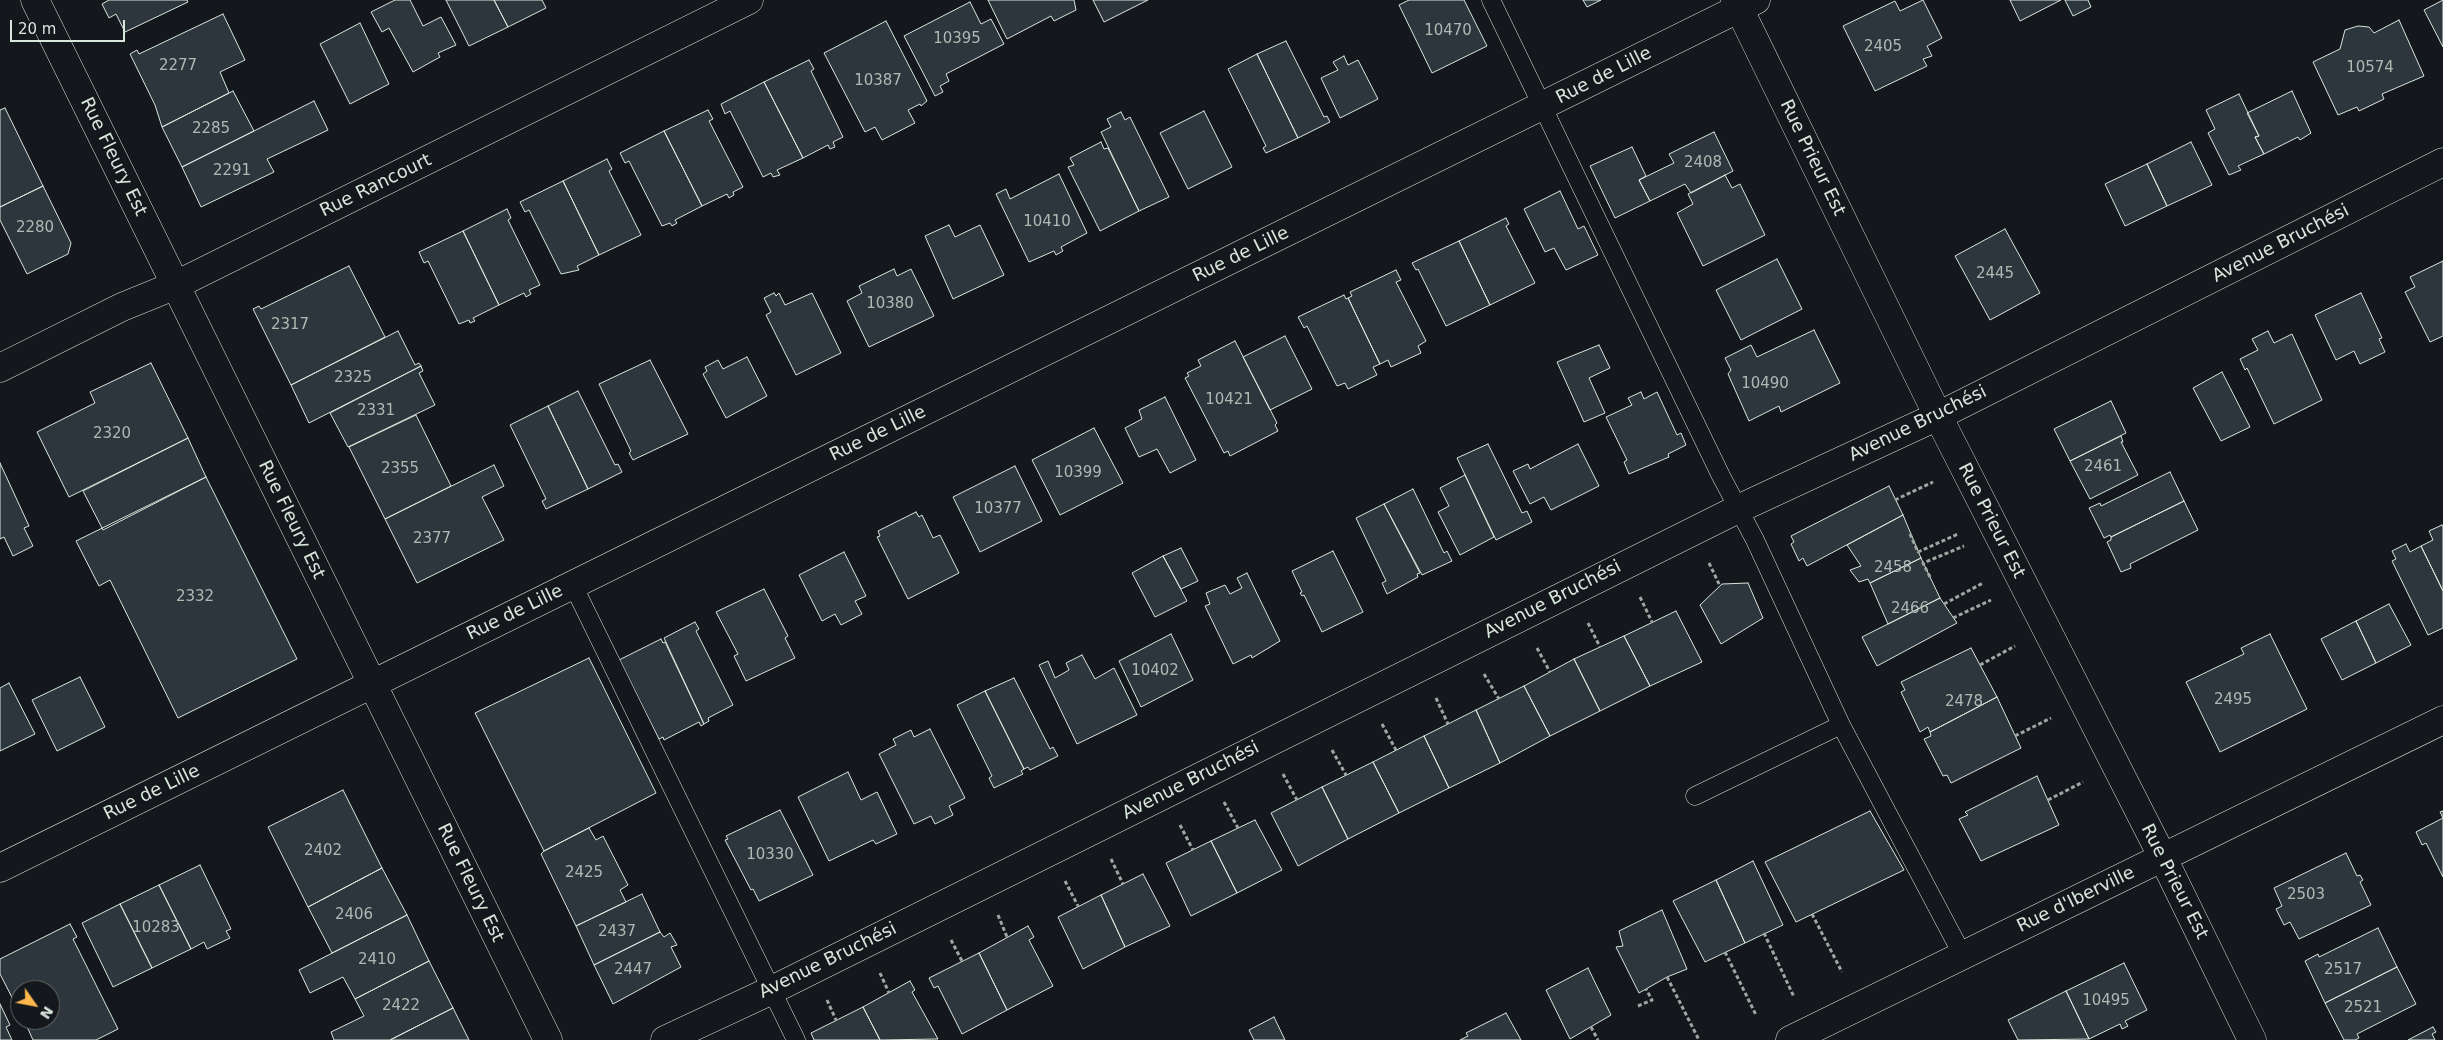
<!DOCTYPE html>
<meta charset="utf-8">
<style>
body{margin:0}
#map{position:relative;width:2443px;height:1040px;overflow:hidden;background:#14181c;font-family:"DejaVu Sans",sans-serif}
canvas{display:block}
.north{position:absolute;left:10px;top:980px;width:50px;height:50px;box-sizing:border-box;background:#14181c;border:1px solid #626a69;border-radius:50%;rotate:123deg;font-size:14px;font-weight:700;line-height:20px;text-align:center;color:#d8e6dc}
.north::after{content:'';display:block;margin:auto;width:18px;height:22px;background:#ffb74d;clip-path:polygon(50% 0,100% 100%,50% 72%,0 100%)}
.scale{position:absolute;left:10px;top:20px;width:115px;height:22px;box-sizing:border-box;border:2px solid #d8e6dc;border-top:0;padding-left:6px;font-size:15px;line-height:18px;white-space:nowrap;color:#d8e6dc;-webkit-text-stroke:4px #14181c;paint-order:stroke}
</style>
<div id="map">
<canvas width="2443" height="1040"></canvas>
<div class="north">N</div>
<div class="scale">20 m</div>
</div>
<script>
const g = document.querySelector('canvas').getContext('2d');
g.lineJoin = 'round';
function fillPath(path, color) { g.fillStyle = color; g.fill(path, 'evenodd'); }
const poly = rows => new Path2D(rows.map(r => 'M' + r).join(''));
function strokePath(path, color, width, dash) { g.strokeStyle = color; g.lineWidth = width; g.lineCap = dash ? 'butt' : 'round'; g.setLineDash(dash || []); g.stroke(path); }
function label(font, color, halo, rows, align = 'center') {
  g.font = font + ' "DejaVu Sans",sans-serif'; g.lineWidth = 4; g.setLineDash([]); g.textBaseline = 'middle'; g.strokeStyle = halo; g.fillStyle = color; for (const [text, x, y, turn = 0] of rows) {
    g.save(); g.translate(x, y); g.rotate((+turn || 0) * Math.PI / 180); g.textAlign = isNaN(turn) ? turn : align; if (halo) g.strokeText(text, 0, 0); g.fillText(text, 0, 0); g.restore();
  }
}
const building = poly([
 [187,0,188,2,125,32,116,14,109,18,102,4,109,0,187,0],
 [395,0,410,0,423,26,441,17,456,45,438,53,440,57,413,72,389,28,382,32,371,12,395,0],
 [446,0,494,0,508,27,469,46,446,0],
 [494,0,542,0,546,8,508,27,494,0],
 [988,0,1074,0,1076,10,1054,21,1051,16,1007,39,988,0],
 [1093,0,1148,0,1104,22,1093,0],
 [1409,0,1464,0,1487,46,1432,73,1399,5,1409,0],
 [1583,0,1601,0,1587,7,1583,0],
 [1923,0,1942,38,1927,46,1932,56,1923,59,1927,66,1875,91,1843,26,1895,1,1900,11,1923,0],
 [2010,0,2061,0,2020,21,2010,0],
 [2065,0,2088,0,2091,7,2073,16,2065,0],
 [2443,0,2443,47,2424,10,2443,0],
 [970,2,981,24,991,19,1004,44,946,74,949,81,940,86,943,92,935,96,904,36,970,2],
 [223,14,245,60,220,72,229,93,162,127,155,105,130,54,137,50,139,54,223,14],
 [2399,20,2424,76,2382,94,2384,99,2359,111,2357,107,2338,115,2313,62,2340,49,2345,30,2358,26,2369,27,2374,33,2399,20],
 [886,21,927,101,921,106,920,104,908,110,915,123,882,140,875,127,865,132,824,53,886,21],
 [360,23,389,84,350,104,320,44,360,23],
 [1286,41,1324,117,1327,116,1330,122,1298,138,1257,54,1286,41],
 [1257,54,1298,138,1266,153,1263,148,1266,146,1228,69,1257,54],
 [1344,56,1348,65,1358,60,1378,99,1340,118,1321,78,1338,70,1333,62,1344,56],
 [809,60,814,69,811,71,843,137,833,142,835,147,830,149,828,145,803,158,764,82,809,60],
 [764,82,803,158,777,170,780,175,773,177,771,173,763,177,730,111,725,114,721,104,764,82],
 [233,91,254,131,182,167,162,127,233,91],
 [2292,91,2311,133,2300,140,2298,137,2264,154,2255,137,2259,136,2247,113,2292,91],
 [2239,94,2259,136,2255,137,2264,154,2238,166,2241,170,2229,175,2208,133,2215,129,2206,110,2239,94],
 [314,101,328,130,267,159,274,172,201,207,182,167,314,101],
 [5,108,43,186,0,207,0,110,5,108],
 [708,110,713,119,709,121,743,187,733,192,734,195,729,198,727,194,702,206,664,131,708,110],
 [1204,111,1232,167,1188,189,1160,133,1204,111],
 [1121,112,1125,120,1130,117,1169,197,1139,211,1101,132,1111,127,1107,119,1121,112],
 [664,131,702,206,675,220,677,223,672,226,670,223,662,226,629,161,625,163,620,153,664,131],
 [1714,132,1733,171,1691,193,1685,184,1650,201,1639,180,1674,163,1669,154,1714,132],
 [1101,142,1104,149,1108,148,1139,211,1100,231,1068,167,1074,165,1070,158,1101,142],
 [2191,142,2212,185,2167,206,2147,164,2191,142],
 [1632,147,1646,176,1639,180,1650,201,1615,218,1590,166,1632,147],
 [607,159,612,169,609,171,641,235,599,255,563,181,607,159],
 [2147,164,2167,206,2125,226,2105,184,2147,164],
 [1059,174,1087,233,1061,247,1063,251,1056,255,1054,251,1029,262,996,194,1006,189,1010,199,1059,174],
 [1725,175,1732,188,1740,184,1765,235,1703,266,1677,213,1693,204,1688,194,1725,175],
 [563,181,599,255,577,266,579,270,561,274,529,210,525,212,520,202,563,181],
 [43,186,71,243,68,254,27,274,0,220,0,207,43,186],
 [1560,191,1578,229,1584,226,1598,255,1566,270,1554,248,1545,252,1524,209,1560,191],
 [507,209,511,218,508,220,540,285,529,290,531,294,526,297,524,293,499,305,463,231,507,209],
 [1506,218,1509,224,1506,226,1535,283,1490,305,1459,241,1506,218],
 [949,225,955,237,980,225,1004,275,953,299,925,236,949,225],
 [2005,229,2040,293,1990,320,1955,256,2005,229],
 [463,231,499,305,473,318,475,321,470,323,469,320,459,324,428,261,424,263,419,252,463,231],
 [1459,241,1490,305,1446,326,1418,269,1416,270,1412,263,1459,241],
 [1777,259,1802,309,1741,340,1716,290,1777,259],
 [2443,261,2443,336,2430,342,2405,292,2415,287,2410,277,2443,261],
 [349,266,385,337,291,385,253,309,259,306,261,309,349,266],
 [894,269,897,276,911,269,934,316,869,347,847,301,862,293,859,286,894,269],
 [1396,270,1401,280,1396,282,1426,341,1418,346,1421,353,1391,367,1388,360,1380,364,1348,298,1352,296,1350,292,1396,270],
 [774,293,776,296,779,293,785,305,812,293,841,353,796,375,766,315,771,312,764,298,774,293],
 [2361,293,2382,338,2379,339,2385,352,2360,364,2354,351,2336,360,2315,315,2361,293],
 [1344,295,1346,299,1348,298,1380,364,1373,367,1377,375,1348,389,1345,383,1337,386,1307,326,1304,328,1298,317,1344,295],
 [1814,330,1840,383,1781,412,1779,406,1749,421,1728,374,1731,370,1725,358,1751,345,1757,357,1814,330],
 [398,331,415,365,419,363,421,366,309,423,291,385,398,331],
 [2268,331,2274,343,2292,334,2322,400,2274,424,2247,368,2245,370,2240,359,2258,350,2252,339,2268,331],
 [1285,336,1312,389,1270,410,1243,357,1285,336],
 [1235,341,1277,423,1275,425,1278,431,1230,456,1228,451,1224,453,1185,378,1189,376,1187,373,1201,366,1198,360,1235,341],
 [1599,345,1610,368,1589,378,1605,413,1584,422,1557,362,1599,345],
 [747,357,767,396,726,418,703,374,707,371,705,367,718,360,723,369,747,357],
 [650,360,688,434,633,460,629,453,631,451,599,384,650,360],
 [151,363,188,438,69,497,37,432,95,403,90,392,151,363],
 [421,366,423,371,419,373,435,405,348,447,330,413,421,366],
 [2222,372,2250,427,2221,441,2193,388,2222,372],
 [578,391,615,465,618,464,622,472,588,489,548,406,578,391],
 [1641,392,1644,399,1657,392,1677,435,1681,433,1686,445,1668,454,1669,457,1629,474,1624,462,1627,460,1606,417,1632,405,1628,398,1641,392],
 [1165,397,1196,460,1170,473,1157,449,1139,457,1125,428,1142,419,1139,410,1165,397],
 [2111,401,2126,433,2070,461,2054,429,2111,401],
 [548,406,588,489,546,509,542,501,546,499,510,425,548,406],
 [416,415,451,486,385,519,349,447,416,415],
 [1094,428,1123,483,1060,515,1032,460,1094,428],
 [2121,436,2123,442,2121,442,2138,475,2090,499,2070,461,2121,436],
 [188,438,206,477,103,530,83,491,188,438],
 [1488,444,1522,513,1527,511,1532,522,1496,540,1457,458,1488,444],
 [1578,444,1599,486,1551,510,1544,497,1530,504,1513,471,1528,464,1530,469,1578,444],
 [0,463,29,526,24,528,33,546,13,556,4,537,0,539,0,463],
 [494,465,504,486,482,497,504,540,417,583,385,519,494,465],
 [1015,466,1042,521,980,552,953,497,1015,466],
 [2170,472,2184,501,2111,537,2110,535,2104,538,2089,508,2100,503,2101,506,2170,472],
 [1465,475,1494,537,1460,555,1438,512,1449,506,1440,488,1465,475],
 [206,477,297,659,178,718,110,580,99,586,76,541,206,477],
 [1889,486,1903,515,1807,566,1803,558,1799,561,1791,544,1794,542,1791,536,1889,486],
 [1413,489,1444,553,1447,551,1452,561,1422,575,1384,504,1413,489],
 [2184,501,2198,530,2130,564,2131,568,2121,572,2107,542,2111,540,2111,537,2184,501],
 [1384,504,1420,573,1417,574,1418,577,1387,594,1382,583,1386,581,1356,518,1384,504],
 [916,512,919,517,922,515,933,538,940,535,959,573,908,599,877,537,880,536,878,531,916,512],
 [1903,515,1921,558,1870,583,1868,579,1859,582,1850,570,1861,566,1847,545,1903,515],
 [2442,525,2443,527,2443,591,2421,546,2433,540,2429,531,2442,525],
 [2406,544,2410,552,2421,546,2443,591,2443,628,2428,635,2392,561,2396,559,2392,551,2406,544],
 [1181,548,1198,581,1181,589,1163,556,1181,548],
 [1333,551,1363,612,1322,632,1304,595,1302,596,1300,593,1302,592,1292,571,1333,551],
 [844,552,866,596,855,601,862,614,841,625,835,614,822,621,799,575,844,552],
 [1163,556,1187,601,1155,617,1132,573,1163,556],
 [1921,558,1940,598,1888,624,1870,583,1921,558],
 [1247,573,1280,641,1252,658,1251,655,1233,664,1205,606,1210,604,1206,593,1225,585,1230,594,1242,588,1237,578,1247,573],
 [1748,583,1763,618,1721,644,1700,605,1722,584,1748,583],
 [764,589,788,636,785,638,795,658,746,681,734,656,738,654,716,612,764,589],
 [1940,598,1957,623,1877,666,1862,637,1940,598],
 [2389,604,2411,645,2376,663,2356,621,2389,604],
 [1676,611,1702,662,1650,686,1624,636,1676,611],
 [2356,621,2376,663,2342,680,2321,639,2356,621],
 [695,622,699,629,696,631,733,705,708,718,709,721,704,724,664,638,695,622],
 [1171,634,1193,680,1141,707,1119,661,1171,634],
 [2270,634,2307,709,2220,752,2186,682,2244,654,2241,648,2270,634],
 [1624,636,1650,686,1600,711,1574,659,1624,636],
 [661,639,663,643,665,642,704,724,701,726,699,722,664,740,663,737,659,739,619,660,661,639],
 [1971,648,1997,697,1930,732,1928,727,1920,732,1901,692,1905,690,1901,682,1971,648],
 [1082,655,1095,679,1114,668,1137,715,1077,744,1039,665,1048,661,1055,678,1069,670,1066,663,1082,655],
 [589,658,656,793,544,851,475,713,589,658],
 [1574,659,1600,711,1550,736,1524,686,1574,659],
 [80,677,105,727,57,751,32,700,80,677],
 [1014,678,1050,749,1053,747,1058,756,1030,770,1028,767,1024,769,985,691,1014,678],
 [9,683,35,734,0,751,0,688,9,683],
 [1524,686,1550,736,1500,763,1476,710,1524,686],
 [985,691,1024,769,1021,771,1023,774,994,788,989,778,992,776,957,705,985,691],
 [1997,697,2021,748,1951,783,1947,775,1943,776,1924,739,1931,736,1930,732,1997,697],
 [1476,710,1500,763,1449,788,1424,736,1476,710],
 [930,729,965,798,949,806,953,815,935,824,931,816,914,824,879,754,896,745,893,739,911,730,914,737,930,729],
 [1424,736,1449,788,1399,813,1373,762,1424,736],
 [1373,762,1399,813,1348,839,1322,787,1373,762],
 [848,772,861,800,877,792,897,834,876,844,873,840,829,861,798,797,848,772],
 [2037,776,2059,825,1981,861,1959,819,1968,815,1965,812,2037,776],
 [1322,787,1348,839,1298,866,1271,813,1322,787],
 [343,790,382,868,308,907,268,827,343,790],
 [780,810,813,875,759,901,753,889,751,890,725,840,728,839,726,836,780,810],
 [1870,811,1904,870,1796,922,1765,862,1870,811],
 [2443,811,2443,877,2426,843,2422,845,2416,832,2443,818,2440,812,2443,811],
 [1255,820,1282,870,1237,893,1211,841,1255,820],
 [589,828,596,840,603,836,628,885,620,890,626,902,576,926,541,854,544,851,589,828],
 [1211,841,1237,893,1191,916,1166,863,1211,841],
 [2346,853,2357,876,2360,875,2363,880,2360,882,2371,905,2299,939,2290,922,2284,925,2276,909,2282,906,2274,888,2346,853],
 [1753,861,1783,925,1745,943,1716,880,1753,861],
 [200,865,231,929,226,931,230,938,207,949,204,942,191,949,159,885,200,865],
 [382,868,407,915,332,953,308,907,382,868],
 [1143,874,1170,926,1125,947,1101,895,1143,874],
 [1716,880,1745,943,1705,962,1673,901,1716,880],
 [159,885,191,949,152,968,120,904,159,885],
 [642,894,660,932,594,965,576,926,642,894],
 [1101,895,1125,947,1083,969,1058,917,1101,895],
 [120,904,152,968,113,987,82,923,120,904],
 [1662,910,1687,969,1667,977,1639,993,1616,947,1623,946,1619,931,1662,910],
 [407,915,429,961,355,999,343,977,310,993,299,970,407,915],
 [70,924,77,937,73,939,118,1029,96,1040,33,1040,24,1020,50,1020,50,990,20,990,20,1013,0,974,0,959,70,924],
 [1028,926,1034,937,1029,940,1053,986,1007,1010,979,953,1028,926],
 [2378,928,2397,967,2325,1003,2305,961,2318,954,2319,957,2378,928],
 [660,932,664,937,670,933,677,945,671,947,681,967,613,1004,594,965,660,932],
 [979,953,1007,1010,962,1034,938,986,934,988,929,978,979,953],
 [429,961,453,1008,390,1040,334,1040,331,1032,364,1016,355,999,429,961],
 [2124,963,2147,1010,2125,1021,2128,1026,2122,1029,2120,1024,2089,1039,2066,991,2124,963],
 [2397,967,2416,1004,2357,1034,2359,1038,2355,1040,2344,1040,2325,1003,2397,967],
 [1588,968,1611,1015,1570,1039,1546,990,1588,968],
 [910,981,915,990,912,992,938,1039,880,1040,863,1007,910,981],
 [2066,991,2089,1039,2018,1040,2008,1020,2066,991],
 [0,1004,10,1025,6,1027,12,1040,0,1040,0,1004],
 [863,1007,880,1040,814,1040,811,1033,863,1007],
 [453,1008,469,1040,390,1040,453,1008],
 [1506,1013,1521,1040,1460,1040,1468,1036,1466,1033,1506,1013],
 [1274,1017,1285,1040,1254,1040,1249,1030,1274,1017],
 [2433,1027,2436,1032,2432,1034,2435,1040,2408,1040,2433,1027]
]);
fillPath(building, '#2c363c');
strokePath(building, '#d8e6dc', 1);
const service = poly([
 [1491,0,1721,476,1755,540,1841,725,1962,954],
 [573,585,796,1040],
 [1695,796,1841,725]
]);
const minor = poly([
 [1735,0,1938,416,2163,858,2252,1040],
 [0,368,122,307,176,285,749,0],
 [0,868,1756,0],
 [665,1040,772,990,1738,509,1938,416,2443,162],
 [1790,1040,2443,720]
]);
const tertiary = poly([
 [35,0,548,1040]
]);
strokePath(service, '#d8e6dc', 19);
strokePath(minor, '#d8e6dc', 29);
strokePath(tertiary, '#d8e6dc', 29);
strokePath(poly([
 [1895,500,1933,482],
 [1910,534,1918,552,1958,534],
 [1709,563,1720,586],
 [1930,577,1923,563,1964,546],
 [1640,597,1652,622],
 [1944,604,1983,583],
 [1953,618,1991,600],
 [1588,623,1600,647],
 [1537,648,1550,672],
 [1980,665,2015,646],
 [1484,674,1499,699],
 [1436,698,1448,724],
 [1382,724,1396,750],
 [2015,736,2051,718],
 [1332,750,1346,775],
 [1283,774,1297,800],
 [2048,800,2083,782],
 [1224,802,1238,828],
 [1180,825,1193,850],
 [1111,859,1123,884],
 [1065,881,1078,906],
 [1812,914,1842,972],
 [998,915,1007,937],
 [1764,933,1794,997],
 [951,940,962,961],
 [1725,952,1756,1015],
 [880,973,889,993],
 [1667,977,1699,1040],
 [827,1000,836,1020],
 [1638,1006,1652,1000,1646,989],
 [1591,1027,1598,1040]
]), '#9da8a2', 3, [4, 2.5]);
strokePath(service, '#14181c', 18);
strokePath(minor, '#14181c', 28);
strokePath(tertiary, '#14181c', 28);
label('15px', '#adbab4', null, [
 ["10470",1448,31],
 ["10395",957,39],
 ["2405",1883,47],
 ["2277",178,66],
 ["10574",2370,68],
 ["10387",878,81],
 ["2285",211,129],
 ["2408",1703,163],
 ["2291",232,171],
 ["10410",1047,222],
 ["2280",35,228],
 ["2445",1995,274],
 ["10380",890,304],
 ["2317",290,325],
 ["2325",353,378],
 ["10490",1765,384],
 ["10421",1229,400],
 ["2331",376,411],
 ["2320",112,434],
 ["2461",2103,467],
 ["2355",400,469],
 ["10399",1078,473],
 ["10377",998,509],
 ["2377",432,539],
 ["2458",1893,568],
 ["2332",195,597],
 ["2466",1910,609],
 ["10402",1155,671],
 ["2495",2233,700],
 ["2478",1964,702],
 ["2402",323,851],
 ["10330",770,855],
 ["2425",584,873],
 ["2503",2306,895],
 ["2406",354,915],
 ["10283",156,928],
 ["2437",617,932],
 ["2410",377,960],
 ["2447",633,970],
 ["2517",2343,970],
 ["10495",2106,1001],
 ["2422",401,1006],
 ["2521",2363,1008]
]);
label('18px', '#d8e6dc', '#14181c', [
 ["Rue de Lille",1604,76,-27],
 ["Rue Fleury Est",113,157,64],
 ["Rue Prieur Est",1812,158,64],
 ["Rue Rancourt",376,186,-26],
 ["Avenue Bruchési",2281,244,-27],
 ["Rue de Lille",1241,255,-26],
 ["Avenue Bruchési",1918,424,-26],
 ["Rue de Lille",878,434,-26],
 ["Rue Fleury Est",291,520,64],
 ["Rue Prieur Est",1991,521,63],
 ["Avenue Bruchési",1553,600,-27],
 ["Rue de Lille",515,613,-26],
 ["Avenue Bruchési",1191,781,-27],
 ["Rue de Lille",152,793,-26],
 ["Rue Prieur Est",2174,882,63],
 ["Rue Fleury Est",470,883,64],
 ["Rue d'Iberville",2076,900,-26],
 ["Avenue Bruchési",828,961,-26]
]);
</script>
